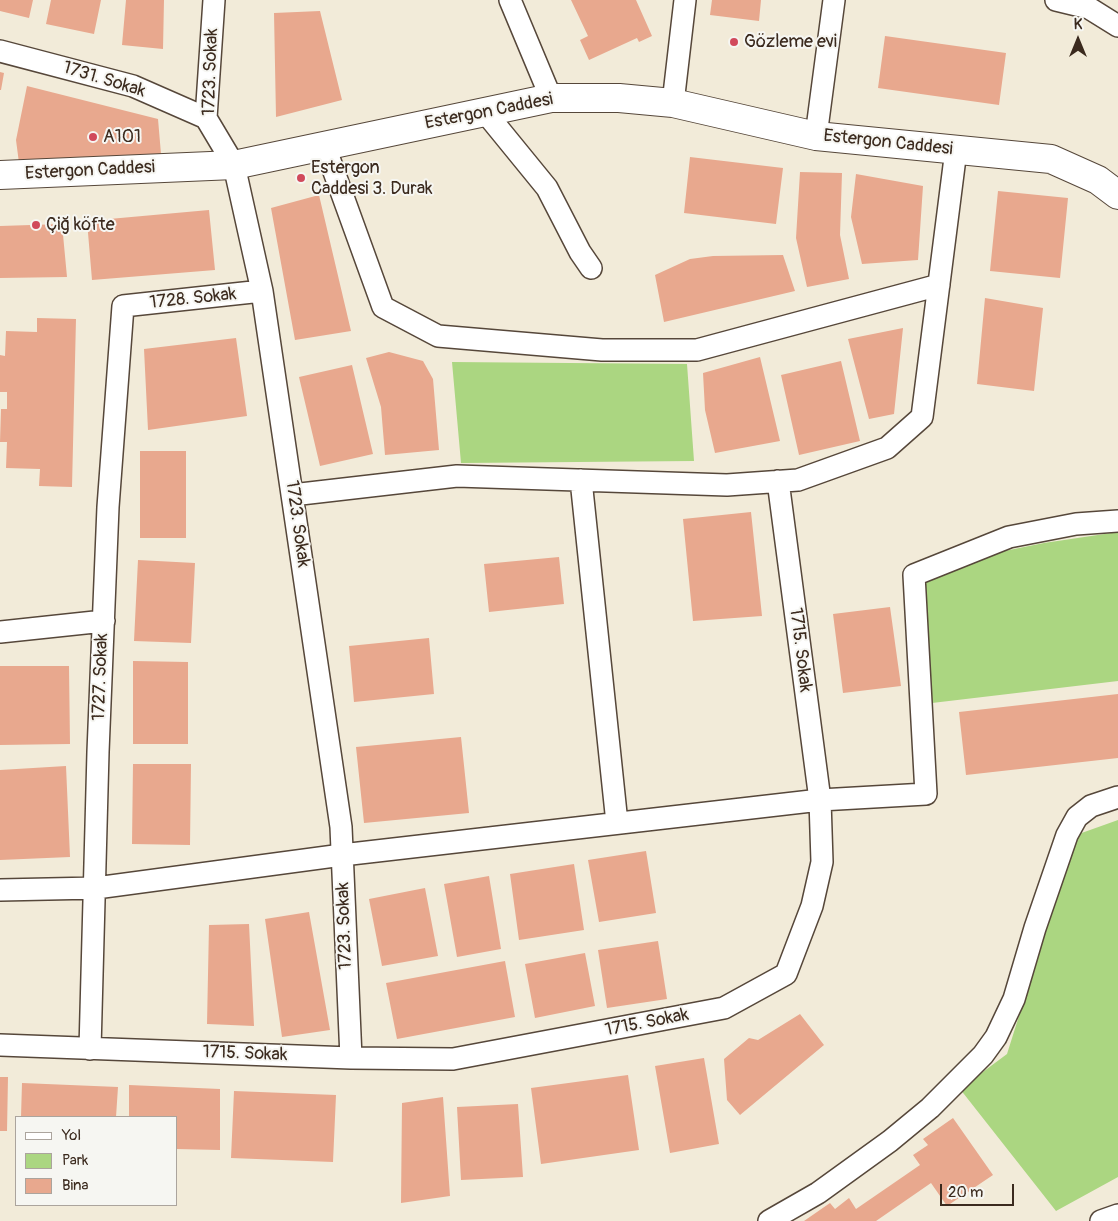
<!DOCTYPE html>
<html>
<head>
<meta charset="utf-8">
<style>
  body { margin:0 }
  #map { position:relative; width:1118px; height:1221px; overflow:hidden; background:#f2ebd9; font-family:Pangolin,sans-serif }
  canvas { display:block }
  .legend { position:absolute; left:15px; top:1116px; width:162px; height:90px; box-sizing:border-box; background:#f6f6f2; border:1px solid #aba49d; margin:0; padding:6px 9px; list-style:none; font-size:15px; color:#3b2a1e }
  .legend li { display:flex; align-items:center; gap:10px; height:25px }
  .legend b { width:25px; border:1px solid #aba49d }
  .north { position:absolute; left:1053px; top:15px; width:50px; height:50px; -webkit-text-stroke:4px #f6f6f2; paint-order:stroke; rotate:0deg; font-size:14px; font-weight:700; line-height:20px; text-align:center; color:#3b2a1e }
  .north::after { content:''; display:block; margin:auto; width:18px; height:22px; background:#3b2a1e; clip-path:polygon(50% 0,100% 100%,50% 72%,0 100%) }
  .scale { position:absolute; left:940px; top:1184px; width:74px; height:22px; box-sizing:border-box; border:2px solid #3b2a1e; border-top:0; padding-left:6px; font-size:15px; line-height:18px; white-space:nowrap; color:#3b2a1e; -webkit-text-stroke:4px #f6f6f2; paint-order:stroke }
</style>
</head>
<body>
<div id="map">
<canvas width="1118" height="1221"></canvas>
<ul class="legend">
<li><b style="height:6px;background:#fff"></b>Yol</li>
<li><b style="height:14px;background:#abd681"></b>Park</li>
<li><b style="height:14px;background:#e8a88e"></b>Bina</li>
</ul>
<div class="north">K</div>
<div class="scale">20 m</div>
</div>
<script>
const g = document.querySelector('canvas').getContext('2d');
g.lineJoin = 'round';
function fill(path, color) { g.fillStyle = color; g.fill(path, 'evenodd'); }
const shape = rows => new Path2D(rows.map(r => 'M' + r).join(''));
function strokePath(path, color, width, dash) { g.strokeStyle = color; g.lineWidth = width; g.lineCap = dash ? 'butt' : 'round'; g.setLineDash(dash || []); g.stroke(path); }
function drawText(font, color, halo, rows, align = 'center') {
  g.font = font + ' Pangolin,sans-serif'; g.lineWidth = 4; g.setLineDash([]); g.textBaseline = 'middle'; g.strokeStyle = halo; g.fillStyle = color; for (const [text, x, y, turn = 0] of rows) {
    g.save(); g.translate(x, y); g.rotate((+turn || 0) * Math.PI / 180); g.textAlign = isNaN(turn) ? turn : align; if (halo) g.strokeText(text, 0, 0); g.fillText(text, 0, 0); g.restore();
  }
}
const green = shape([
  [452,362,687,364,694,461,461,463],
  [1118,532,1118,681,932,703,917,580,955,561,1044,543],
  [1118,820,1118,1177,1056,1211,960,1089,1007,1054,1076,835]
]);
const building = shape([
  [0,0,33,0,29,18,0,11],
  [51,0,101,0,94,34,46,24],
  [126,0,164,0,163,49,122,45],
  [571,0,636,0,652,36,639,42,637,38,589,60,580,40,588,36],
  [712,0,761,0,759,21,710,15],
  [320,11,342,100,276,117,274,13],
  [885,36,1006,53,999,105,878,88],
  [0,72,4,73,1,90,0,90],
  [27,86,158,119,161,154,19,163,16,140],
  [690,157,783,168,776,224,684,213],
  [800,172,842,173,840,235,849,279,807,287,796,238],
  [856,174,923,186,918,260,862,264,851,217],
  [998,191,1068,198,1060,278,990,271],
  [319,195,351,331,295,340,271,208],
  [209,210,215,270,92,280,87,221],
  [62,224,67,277,0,278,0,226],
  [783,255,795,291,664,322,655,275,690,259,713,256],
  [985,298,1043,308,1034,391,977,384],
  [37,318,76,319,72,487,39,486,40,469,6,468,7,442,0,442,1,409,7,409,7,392,0,392,0,355,5,356,6,331,37,332],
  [903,328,894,414,869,419,848,339],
  [236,338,247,416,148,430,144,349],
  [389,352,423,361,433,379,439,450,385,455,381,407,366,358],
  [760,357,780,441,715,453,705,410,703,373],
  [841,361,860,441,799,455,781,375],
  [352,365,373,454,320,466,299,377],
  [140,451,186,451,186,538,140,538],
  [751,512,762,616,693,621,683,519],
  [559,557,564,604,489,612,484,564],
  [138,560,195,563,191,643,134,641],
  [890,607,901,686,843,693,833,614],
  [429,638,434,694,354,702,349,646],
  [133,661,188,662,188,744,133,744],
  [0,666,69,666,70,744,0,745],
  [1118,694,1118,758,966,775,959,712],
  [461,737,469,813,364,823,356,747],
  [133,764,191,764,190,845,132,844],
  [66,766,70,857,0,860,0,770],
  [646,851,656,913,599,922,588,860],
  [574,864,584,930,519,940,510,874],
  [489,876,501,949,457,957,444,884],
  [425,888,438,956,382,966,369,899],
  [309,912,330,1030,282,1037,265,919],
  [249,924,254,1026,207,1024,209,925],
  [658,941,667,999,607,1008,598,950],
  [585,953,595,1006,535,1018,525,964],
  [505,961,515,1017,397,1039,386,983],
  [800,1014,824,1045,740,1115,727,1100,724,1059,749,1038,758,1040],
  [704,1058,719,1144,670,1153,655,1066],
  [628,1075,639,1150,541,1164,531,1088],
  [0,1077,8,1077,7,1131,0,1131],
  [22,1083,118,1087,116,1117,21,1117],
  [129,1085,220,1089,220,1150,176,1149,176,1117,129,1117],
  [234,1091,336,1095,333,1162,231,1158],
  [443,1097,450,1196,401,1203,402,1103],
  [518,1104,523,1177,461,1180,457,1107],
  [953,1118,993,1175,947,1206,931,1183,876,1221,804,1221,830,1203,835,1209,849,1198,856,1209,920,1165,913,1155,928,1145,923,1139]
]);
const street = shape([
  [214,0,206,118,234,165,262,291,341,827,351,1058],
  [510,0,551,98],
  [1056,0,1089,8,1118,26],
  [0,51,133,86,206,118],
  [673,103,685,0],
  [485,112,547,188,580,252,591,268],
  [816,136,834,0],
  [325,147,383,307,438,336,602,350,697,350,939,285],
  [581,480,617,823],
  [292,495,457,476,727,485,798,480,887,448,922,417,956,150],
  [0,632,104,621],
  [0,890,96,888,342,855,820,800,926,794,914,575,1009,537,1076,524,1118,521],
  [0,1045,351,1058,453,1059,724,1008,786,974,812,906,822,862,820,800,778,481],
  [90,1049,98,752,108,507,123,306,262,291],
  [769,1221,818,1193,890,1141,930,1108,983,1055,996,1037,1014,999,1035,928,1067,835,1077,817,1091,806,1118,797],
  [1101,1221,1118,1215]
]);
const secondary = shape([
  [0,175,234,165,551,98,619,98,673,103,816,136,1051,159,1098,180,1118,195]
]);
const markers = [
  [734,42,5,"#d1495b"],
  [93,137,5,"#d1495b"],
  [301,178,5,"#d1495b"],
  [36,225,5,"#d1495b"]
];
const poiNames = [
  ["Gözleme evi",744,42],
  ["A101",103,137],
  ["Estergon",311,168],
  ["Caddesi 3. Durak",311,189],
  ["Çiğ köfte",46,225]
];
const streetNames = [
  ["1723. Sokak",211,72,-88],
  ["1731. Sokak",104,80,17],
  ["Estergon Caddesi",489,112,-11],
  ["Estergon Caddesi",888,143,6],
  ["Estergon Caddesi",90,171,-3],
  ["1728. Sokak",193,299,-6],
  ["1723. Sokak",297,524,82],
  ["1715. Sokak",800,650,83],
  ["1727. Sokak",101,677,-88],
  ["1723. Sokak",345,926,-92],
  ["1715. Sokak",647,1023,-11],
  ["1715. Sokak",245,1054,2]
];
fill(green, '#abd681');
fill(building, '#e8a88e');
strokePath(street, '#56473a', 24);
strokePath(secondary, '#56473a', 30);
strokePath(street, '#fff', 21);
strokePath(secondary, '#fff', 28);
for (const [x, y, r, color] of markers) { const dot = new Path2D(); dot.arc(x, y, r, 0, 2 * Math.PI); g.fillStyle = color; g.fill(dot); strokePath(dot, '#f6f6f2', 2); }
drawText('18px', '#3b2a1e', '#f6f6f2', poiNames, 'left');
drawText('18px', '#3b2a1e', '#f6f6f2', streetNames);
</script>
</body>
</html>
